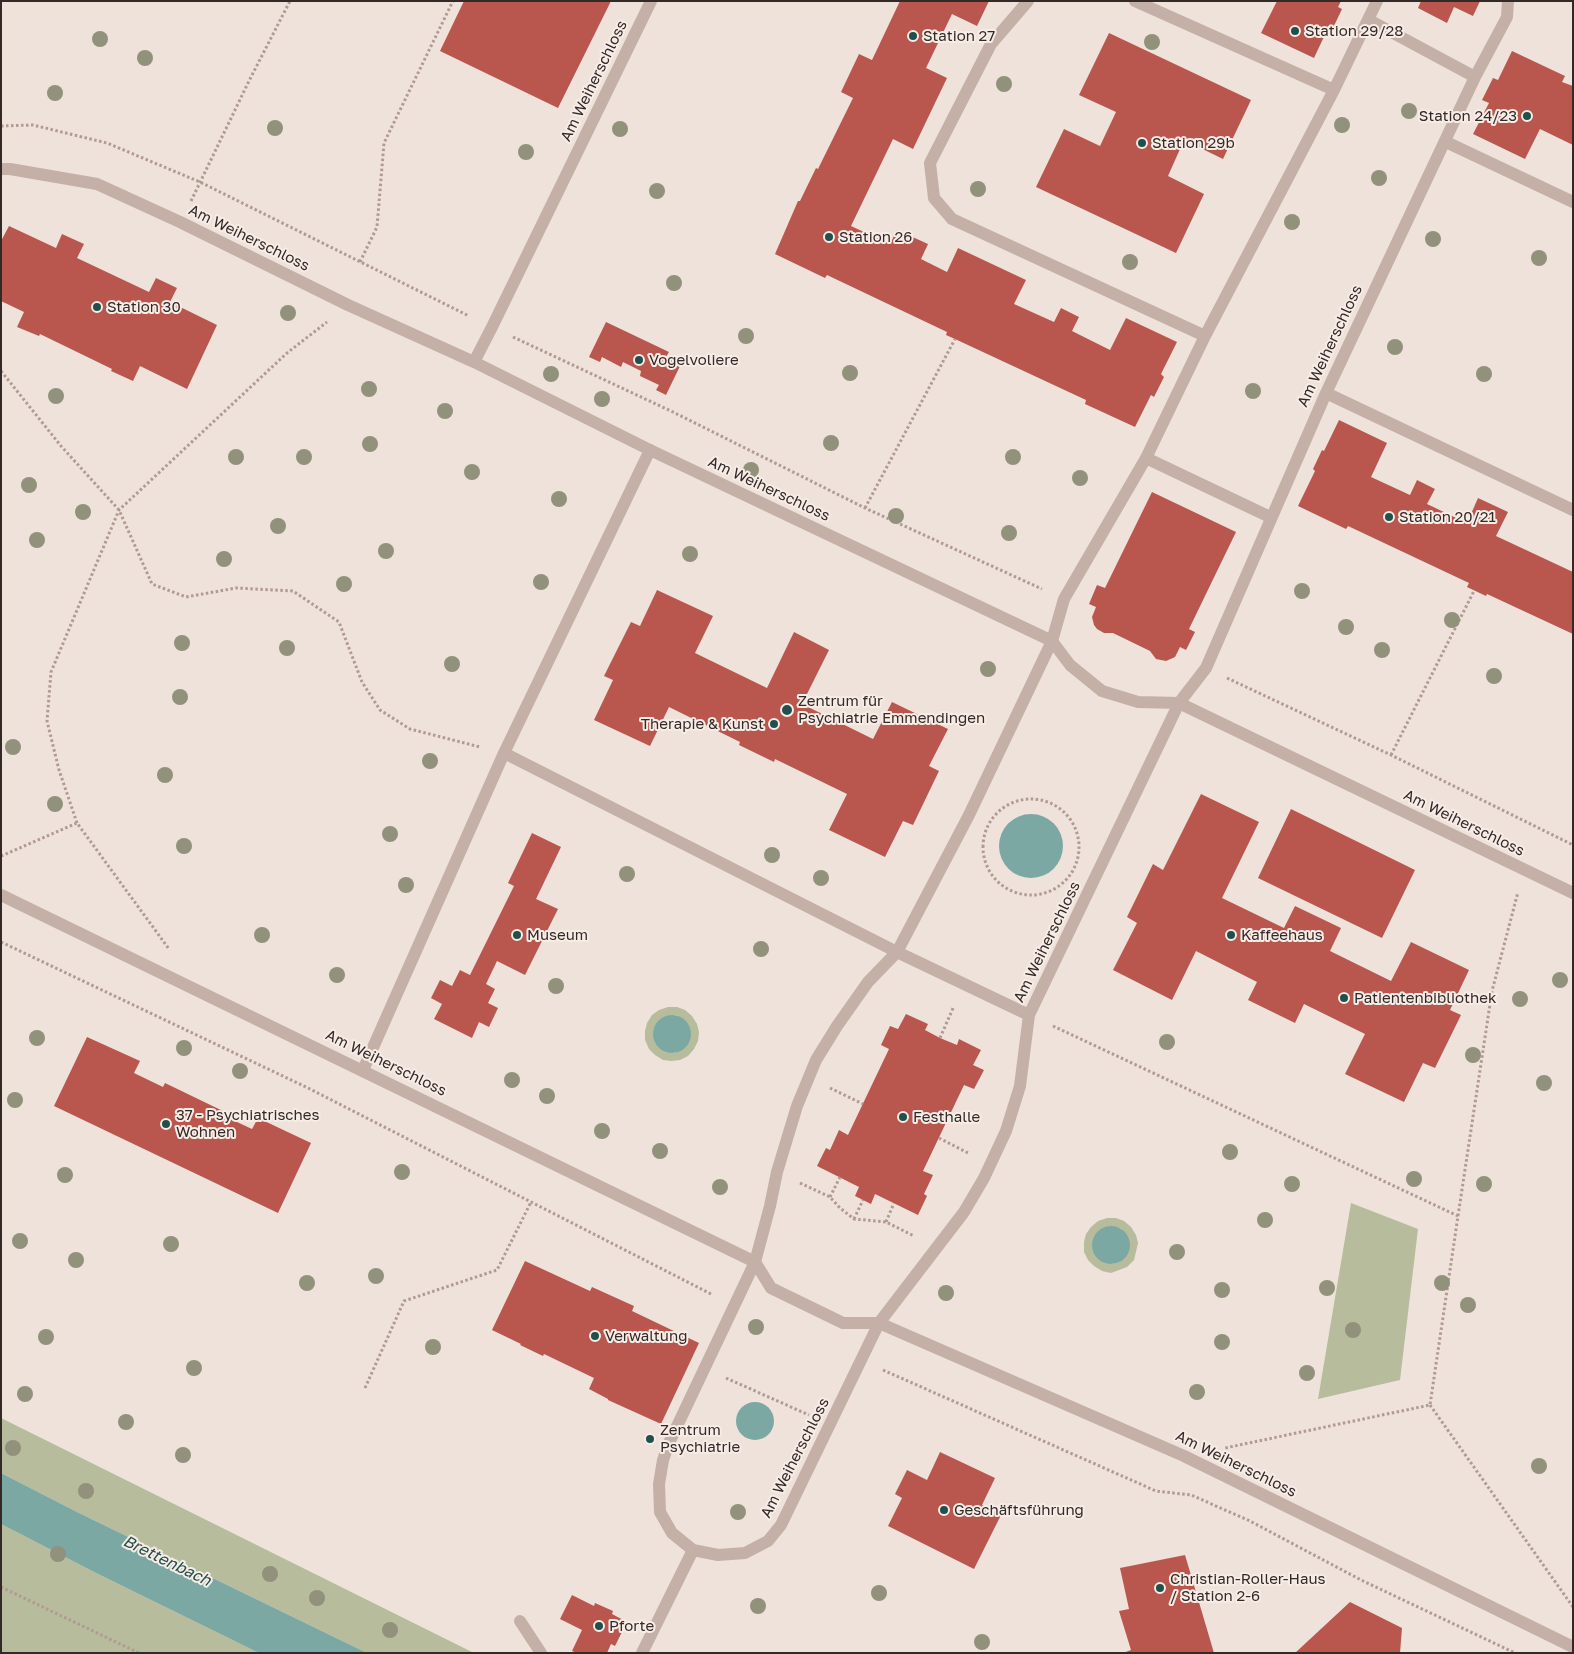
<!DOCTYPE html>
<html>
<head>
<meta charset="utf-8">
<style>
  body { margin:0 }
  #map { position:relative; width:1574px; height:1654px; overflow:hidden; background:#eee2da; font-family:"Golos Text",sans-serif }
  canvas { display:block }
  .frame { position:absolute; inset:0; border:2px solid #332927; pointer-events:none }
</style>
</head>
<body>
<div id="map">
<canvas width="1574" height="1654"></canvas>
<div class="frame"></div>
</div>
<script>
const g = document.querySelector('canvas').getContext('2d');
g.lineJoin = 'round';
function fill(path, color) { g.fillStyle = color; g.fill(path, 'evenodd'); }
const shape = rows => new Path2D(rows.map(r => 'M' + r).join(''));
function strokePath(path, color, width, dash) { g.strokeStyle = color; g.lineWidth = width; g.lineCap = dash ? 'butt' : 'round'; g.setLineDash(dash || []); g.stroke(path); }
function drawText(font, color, halo, rows, align = 'center') {
  g.font = font + ' "Golos Text",sans-serif'; g.lineWidth = 4; g.setLineDash([]); g.textBaseline = 'middle'; g.strokeStyle = halo; g.fillStyle = color; for (const [text, x, y, turn = 0] of rows) {
    g.save(); g.translate(x, y); g.rotate((+turn || 0) * Math.PI / 180); g.textAlign = isNaN(turn) ? turn : align; if (halo) g.strokeText(text, 0, 0); g.fillText(text, 0, 0); g.restore();
  }
}
const green = shape([
  [668,1007,677,1007,685,1010,692,1016,697,1024,699,1032,698,1041,694,1049,688,1056,680,1060,671,1061,663,1060,655,1055,649,1049,645,1040,645,1031,647,1023,652,1015,659,1010],
  [671,1015,677,1015,685,1047,674,1053,663,1050,655,1042,665,1017],
  [1351,1203,1418,1229,1400,1380,1318,1399],
  [1107,1218,1116,1218,1124,1221,1131,1227,1136,1235,1138,1243,1134,1260,1127,1267,1111,1273,1102,1271,1094,1266,1088,1260,1084,1252,1084,1242,1086,1234,1091,1227,1098,1221],
  [1110,1226,1122,1229,1119,1262,1113,1264,1102,1261,1104,1228],
  [1,1418,474,1653,367,1653,77,1512,1,1473],
  [1,1524,94,1572,259,1653,1,1653]
]);
const water = shape([
  '999 846a32 32 0 1 1 64 0a32 32 0 1 1-64 0Z',
  '653 1034a19 19 0 1 1 38 0a19 19 0 1 1-38 0Z',
  '1092 1245a19 19 0 1 1 38 0a19 19 0 1 1-38 0Z',
  '736 1421a19 19 0 1 1 38 0a19 19 0 1 1-38 0Z',
  [1,1473,77,1512,367,1653,259,1653,94,1572,1,1524]
]);
const building = shape([
  [464,1,611,1,558,108,440,51],
  [900,1,989,1,977,26,952,14,926,68,947,78,913,149,893,139,851,226,890,244,897,230,928,244,921,259,947,272,958,248,1026,280,1014,304,1054,322,1061,308,1079,317,1072,331,1110,350,1126,318,1177,342,1161,374,1164,377,1154,397,1151,395,1135,427,1085,404,1086,400,955,339,946,335,947,332,827,275,825,278,775,254,798,201,800,201,816,168,818,169,853,98,841,92,859,54,872,60],
  [1277,1,1341,1,1338,7,1342,9,1333,28,1329,26,1314,58,1261,33],
  [1421,1,1480,1,1473,16,1454,7,1447,23,1418,8],
  [1109,33,1251,100,1223,159,1184,140,1168,176,1204,194,1176,253,1036,187,1064,129,1100,146,1116,112,1079,95],
  [1512,51,1565,76,1562,82,1573,86,1573,145,1540,129,1525,159,1473,134,1489,103,1482,100,1493,78,1498,80],
  [9,226,56,248,62,234,84,244,77,258,149,292,156,278,177,288,170,302,217,325,187,389,140,366,133,381,111,371,112,369,40,334,39,336,17,327,24,312,1,301,1,241],
  [606,322,669,352,666,357,681,364,666,395,656,390,659,385,640,376,641,371,623,362,621,367,602,357,600,362,589,357],
  [1339,420,1387,443,1371,477,1410,495,1417,480,1435,489,1427,504,1467,523,1478,498,1508,512,1496,536,1573,572,1573,634,1487,594,1486,596,1467,587,1469,583,1348,526,1346,529,1298,506,1315,471,1313,469,1322,450,1324,451],
  [1152,492,1236,532,1189,629,1195,632,1186,650,1180,647,1175,657,1166,661,1156,659,1150,651,1113,633,1104,633,1097,629,1094,625,1092,617,1096,607,1089,604,1097,585,1105,588],
  [657,590,713,616,695,653,767,688,794,632,829,650,802,704,873,739,892,702,948,729,929,766,939,771,913,825,903,821,885,857,829,830,847,794,775,759,774,762,739,745,740,742,669,707,650,746,594,720,613,680,604,676,631,622,640,626],
  [1201,794,1259,822,1222,898,1284,928,1295,906,1341,928,1330,951,1391,981,1411,942,1469,970,1450,1010,1461,1015,1435,1068,1423,1063,1404,1102,1345,1074,1365,1034,1304,1004,1295,1023,1248,1000,1257,982,1196,951,1172,1000,1113,970,1137,923,1127,917,1153,864,1163,870],
  [1291,809,1415,870,1382,938,1258,878],
  [532,833,561,847,536,899,558,909,525,975,497,961,486,984,495,989,488,1003,498,1008,489,1027,479,1022,472,1038,434,1019,442,1004,431,998,440,980,452,986,460,970,470,975,514,886,508,883],
  [906,1014,928,1024,925,1030,940,1038,957,1045,959,1039,981,1050,973,1065,984,1070,974,1089,964,1085,923,1171,933,1175,924,1194,927,1196,918,1215,875,1194,871,1204,855,1196,859,1187,817,1166,826,1148,830,1150,839,1130,848,1135,889,1049,881,1045,890,1026,898,1029],
  [87,1037,140,1061,134,1073,163,1087,165,1083,225,1112,224,1116,252,1129,258,1118,311,1143,278,1213,54,1106],
  [525,1261,590,1291,592,1287,634,1306,632,1311,699,1343,661,1424,608,1400,608,1399,589,1389,594,1378,544,1354,543,1356,520,1345,521,1344,492,1330],
  [940,1452,995,1478,982,1505,1001,1515,974,1569,888,1526,902,1498,895,1494,907,1470,927,1480],
  [1185,1555,1214,1653,1123,1653,1131,1650,1119,1611,1129,1609,1120,1568],
  [572,1595,594,1606,595,1603,613,1611,612,1614,627,1622,615,1646,611,1644,607,1653,577,1653,572,1651,582,1630,560,1619],
  [1350,1602,1402,1628,1400,1653,1295,1653]
]);
const path = shape([
  [1,126,33,125,107,143,200,182,469,316],
  [191,201,250,79,290,1],
  [360,262,377,227,384,143,453,1],
  [513,337,673,412,865,508,1042,589],
  [1,371,61,446,119,510,152,584,186,597,236,588,293,591,339,622,362,682,380,710,410,729,480,747],
  [865,508,955,339],
  [1227,678,1391,755,1573,845],
  [1391,755,1474,591],
  '983 847a48 48 0 1 1 96 0a48 48 0 1 1-96 0Z',
  [77,823,59,770,47,721,51,672,119,510,287,353,327,322],
  [1,856,77,823,169,949],
  [1,942,308,1088,713,1295],
  [1053,1026,1458,1216,1430,1405,1225,1448],
  [940,1038,954,1006],
  [830,1088,863,1104],
  [939,1138,970,1154],
  [800,1183,830,1197,840,1208,854,1219,886,1222,914,1236],
  [830,1197,840,1177],
  [1458,1216,1492,991,1518,892],
  [854,1219,863,1200],
  [886,1222,894,1203],
  [883,1370,1156,1491,1191,1495,1248,1520,1361,1580,1515,1653],
  [726,1378,809,1415],
  [365,1388,404,1301,497,1270,531,1202],
  [1430,1405,1573,1607],
  [1,1587,139,1653]
]);
const service = shape([
  [1028,1,991,44,930,163,934,198,952,219,1205,336],
  [1135,1,1334,90],
  [1369,20,1475,77],
  [1446,142,1573,202],
  [1326,393,1573,510],
  [1146,458,1270,517],
  [504,753,897,952,1029,1015],
  [363,1070,504,753,650,450],
  [755,1262,770,1206,777,1172,797,1106,816,1060,837,1026,868,982,897,952,969,815,1052,641,1064,599,1146,458,1205,336,1334,90,1377,1],
  [879,1323,964,1212,984,1178,1006,1131,1020,1086,1029,1015,1179,703,1206,668,1326,393,1475,77,1507,17,1508,1],
  [520,1621,541,1653]
]);
const minor = shape([
  [1,169,10,169,97,184,180,222,348,305,474,362,650,450,1052,641,1070,665,1102,691,1138,702,1179,703,1573,893],
  [474,362,492,327,651,1],
  [1,895,755,1262,771,1288,843,1323,879,1323,1184,1456,1573,1647],
  [755,1262,669,1443,663,1460,659,1484,660,1512,672,1533,693,1550,718,1555,745,1553,768,1541,781,1525,879,1323],
  [642,1653,693,1550]
]);
const trees = [
  [100,39],
  [1152,42],
  [145,58],
  [1004,84],
  [55,93],
  [1409,111],
  [1342,125],
  [275,128],
  [620,129],
  [526,152],
  [1379,178],
  [978,189],
  [657,191],
  [1292,222],
  [1433,239],
  [1539,258],
  [1130,262],
  [674,283],
  [288,313],
  [746,336],
  [1395,347],
  [850,373],
  [551,374],
  [1484,374],
  [369,389],
  [1253,391],
  [56,396],
  [602,399],
  [445,411],
  [831,443],
  [370,444],
  [236,457],
  [304,457],
  [1013,457],
  [751,470],
  [472,472],
  [1080,478],
  [29,485],
  [559,499],
  [83,512],
  [896,516],
  [278,526],
  [1009,533],
  [37,540],
  [386,551],
  [690,554],
  [224,559],
  [541,582],
  [344,584],
  [1302,591],
  [1452,620],
  [1346,627],
  [182,643],
  [287,648],
  [1382,650],
  [452,664],
  [988,669],
  [1494,676],
  [180,697],
  [13,747],
  [430,761],
  [165,775],
  [55,804],
  [390,834],
  [184,846],
  [772,855],
  [627,874],
  [821,878],
  [406,885],
  [262,935],
  [761,949],
  [337,975],
  [1560,980],
  [556,986],
  [1520,999],
  [37,1038],
  [1167,1042],
  [184,1048],
  [1473,1055],
  [240,1071],
  [512,1080],
  [1544,1083],
  [547,1096],
  [15,1100],
  [602,1131],
  [660,1151],
  [1230,1152],
  [402,1172],
  [65,1175],
  [1414,1179],
  [1292,1184],
  [1484,1184],
  [720,1187],
  [1265,1220],
  [20,1241],
  [171,1244],
  [1177,1252],
  [76,1260],
  [376,1276],
  [307,1283],
  [1442,1283],
  [1327,1288],
  [1222,1290],
  [946,1293],
  [1468,1305],
  [756,1327],
  [1353,1330],
  [46,1337],
  [1222,1342],
  [433,1347],
  [194,1368],
  [1307,1373],
  [1197,1392],
  [25,1394],
  [126,1422],
  [13,1448],
  [183,1455],
  [1539,1466],
  [86,1491],
  [738,1512],
  [58,1554],
  [270,1574],
  [879,1593],
  [317,1598],
  [758,1606],
  [390,1630],
  [982,1642]
];
const markers = [
  [1295,31,5,"#214f4b"],
  [913,36,5,"#214f4b"],
  [1527,116,5,"#214f4b"],
  [1142,143,5,"#214f4b"],
  [829,237,5,"#214f4b"],
  [97,307,5,"#214f4b"],
  [639,360,5,"#214f4b"],
  [1389,517,5,"#214f4b"],
  [787,710,6,"#214f4b"],
  [774,724,5,"#214f4b"],
  [517,935,5,"#214f4b"],
  [1231,935,5,"#214f4b"],
  [1344,998,5,"#214f4b"],
  [903,1117,5,"#214f4b"],
  [166,1124,5,"#214f4b"],
  [595,1336,5,"#214f4b"],
  [650,1439,5,"#214f4b"],
  [944,1510,5,"#214f4b"],
  [1160,1588,5,"#214f4b"],
  [599,1626,5,"#214f4b"]
];
const poiNames = [
  ["Station 29/28",1305,31],
  ["Station 27",923,36],
  ["Station 24/23",1517,116,"right"],
  ["Station 29b",1152,143],
  ["Station 26",839,237],
  ["Station 30",107,307],
  ["Vogelvoliere",649,360],
  ["Station 20/21",1399,517],
  ["Zentrum für",798,701],
  ["Psychiatrie Emmendingen",798,718],
  ["Therapie & Kunst",764,724,"right"],
  ["Museum",527,935],
  ["Kaffeehaus",1241,935],
  ["Patientenbibliothek",1354,998],
  ["37 - Psychiatrisches",176,1115],
  ["Wohnen",176,1132],
  ["Festhalle",913,1117],
  ["Verwaltung",605,1336],
  ["Zentrum",660,1430],
  ["Psychiatrie",660,1447],
  ["Geschäftsführung",954,1510],
  ["Christian-Roller-Haus",1170,1579],
  ["/ Station 2-6",1170,1596],
  ["Pforte",609,1626]
];
const streetNames = [
  ["Am Weiherschloss",594,81,-64],
  ["Am Weiherschloss",249,238,26],
  ["Am Weiherschloss",1330,346,-65],
  ["Am Weiherschloss",769,489,25],
  ["Am Weiherschloss",1464,823,26],
  ["Am Weiherschloss",1047,942,-64],
  ["Am Weiherschloss",386,1063,26],
  ["Am Weiherschloss",795,1458,-63],
  ["Am Weiherschloss",1236,1464,26]
];
const waterNames = [
  ["Brettenbach",167,1561,26]
];
fill(green, '#b6bc9c');
fill(water, '#7ca8a3');
fill(building, '#b9574e');
strokePath(path, '#b19a92', 3, [2.5, 2.5]);
strokePath(service, '#c5b0a8', 12);
strokePath(minor, '#c5b0a8', 12);
g.fillStyle = '#92917b';
for (const [x, y] of trees) { g.beginPath(); g.arc(x, y, 8, 0, 2 * Math.PI); g.fill(); }
for (const [x, y, r, color] of markers) { const dot = new Path2D(); dot.arc(x, y, r, 0, 2 * Math.PI); g.fillStyle = color; g.fill(dot); strokePath(dot, '#f7ece6', 2); }
drawText('15px', '#332927', '#f7ece6', poiNames, 'left');
drawText('15px', '#332927', '#f7ece6', streetNames);
drawText('italic 16px', '#214f4b', '#f7ece6', waterNames);
</script>
</body>
</html>
